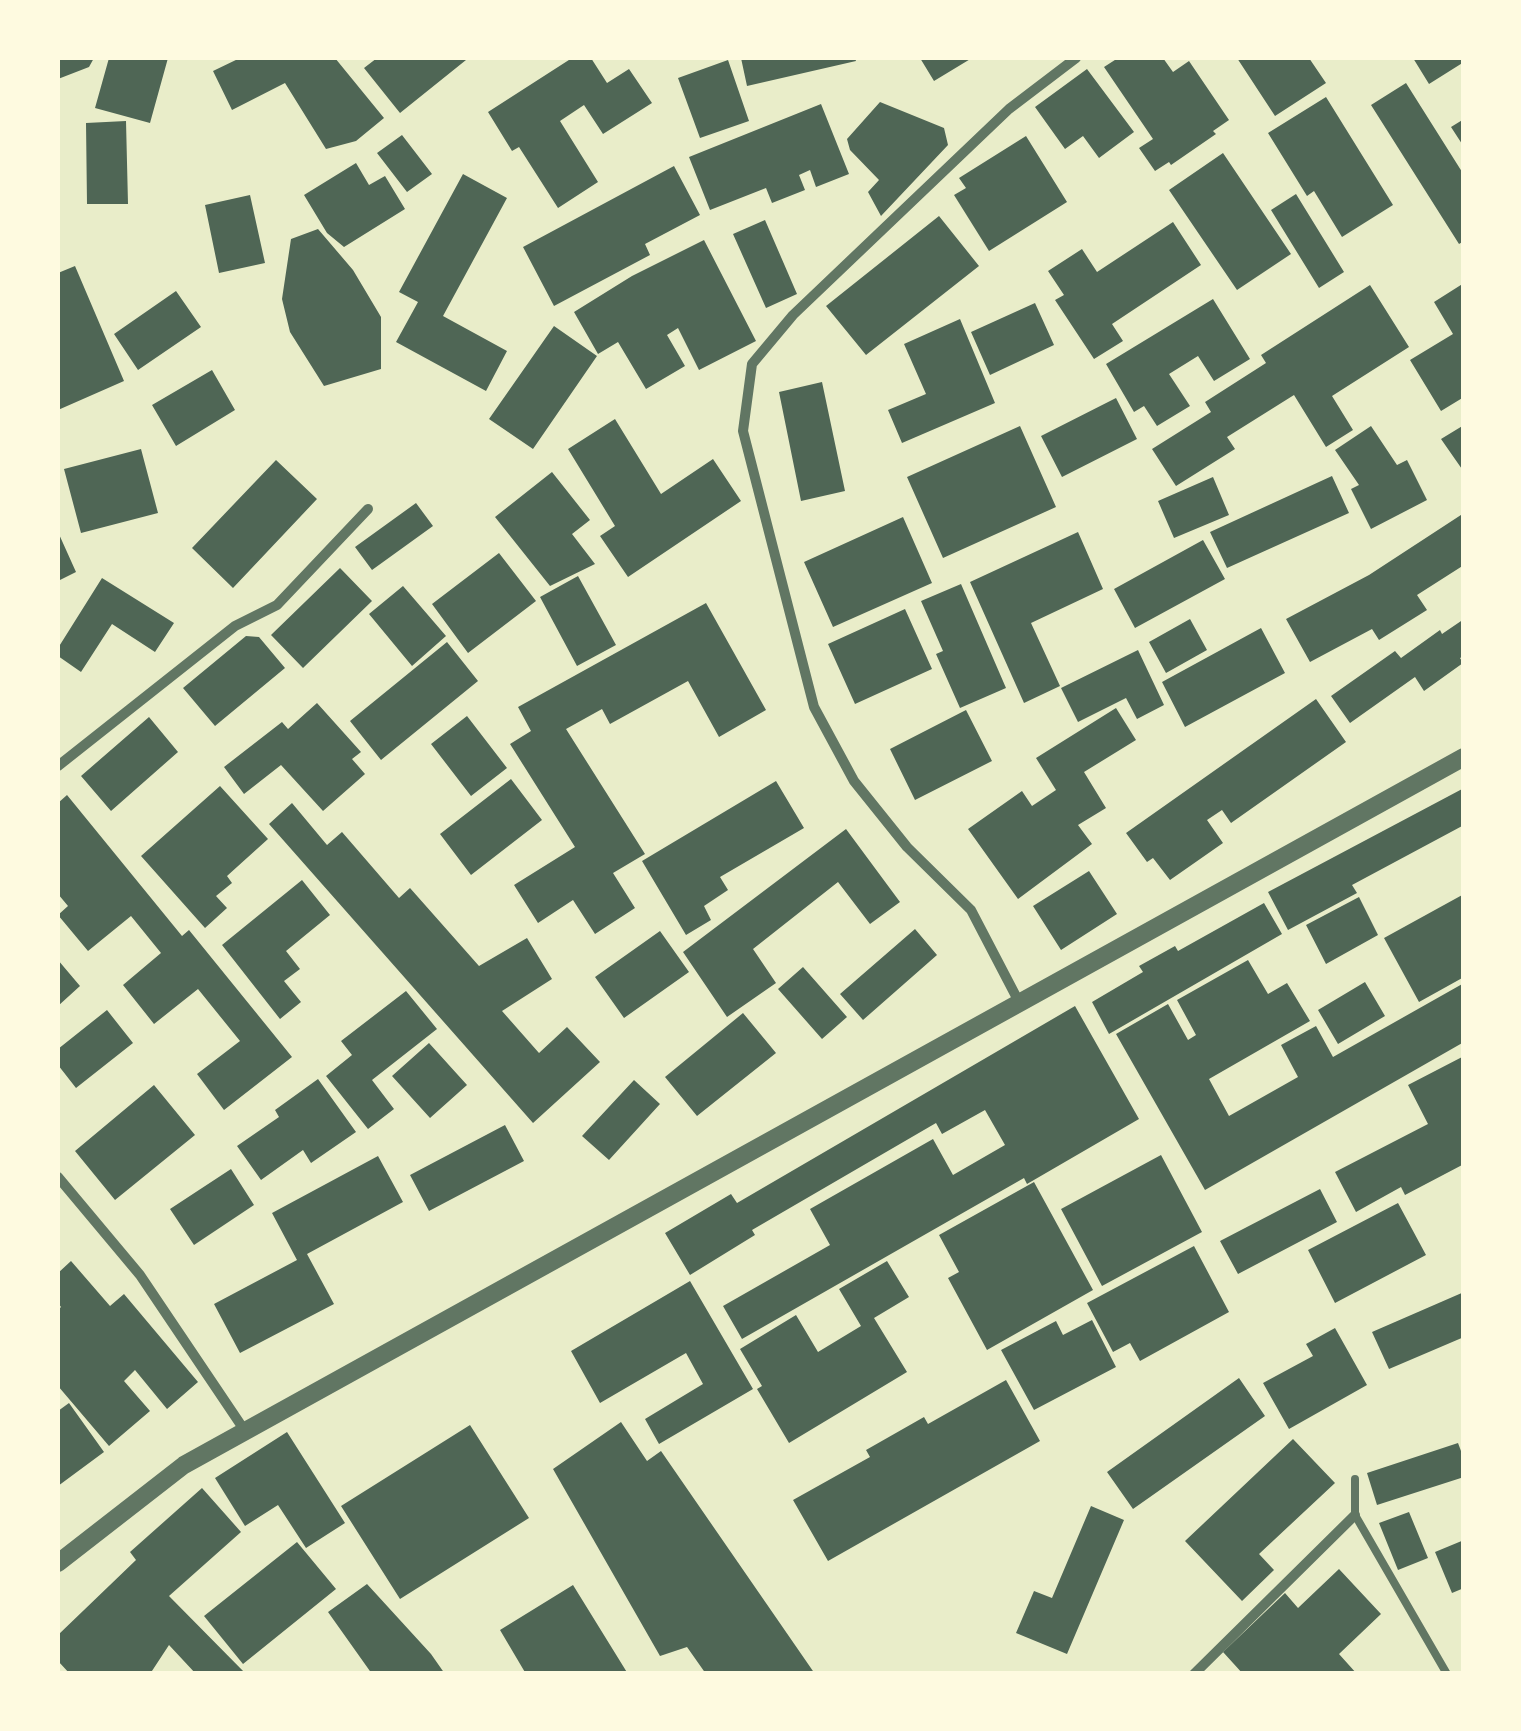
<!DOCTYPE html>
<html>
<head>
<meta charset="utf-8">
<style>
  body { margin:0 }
  #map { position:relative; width:1521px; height:1731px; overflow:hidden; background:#e9edc9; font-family:"IBM Plex Sans",sans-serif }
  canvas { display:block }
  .frame { position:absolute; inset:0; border:60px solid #fefae0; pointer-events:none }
</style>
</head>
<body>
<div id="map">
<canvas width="1521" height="1731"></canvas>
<div class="frame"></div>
</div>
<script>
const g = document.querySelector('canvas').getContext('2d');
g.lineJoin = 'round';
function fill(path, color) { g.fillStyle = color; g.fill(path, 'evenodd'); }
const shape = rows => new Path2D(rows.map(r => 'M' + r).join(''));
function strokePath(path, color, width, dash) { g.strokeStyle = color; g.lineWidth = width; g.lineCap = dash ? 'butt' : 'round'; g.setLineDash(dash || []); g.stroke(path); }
const building = shape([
  [58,58,94,58,89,67,58,79],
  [109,58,168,58,150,123,95,108],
  [240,58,335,58,384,118,356,141,326,149,285,83,232,110,213,71],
  [377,58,464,58,466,60,400,113,364,68],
  [572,58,591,58,607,83,629,69,652,103,603,134,584,105,560,121,598,182,558,208,519,147,512,151,488,112],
  [741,58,855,58,856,61,747,86],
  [920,58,972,58,934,81],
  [1118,58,1163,58,1173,72,1189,61,1229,120,1213,131,1216,134,1171,165,1169,162,1155,171,1139,148,1153,139,1104,67],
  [1237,58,1309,58,1326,83,1275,116],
  [1413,58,1464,58,1464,62,1429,84],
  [728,60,749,121,700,138,678,78],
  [1087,69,1134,132,1099,158,1083,136,1065,149,1035,107],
  [1406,83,1464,175,1464,241,1459,244,1371,105],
  [1326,97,1393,205,1342,237,1314,191,1307,196,1268,133],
  [880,102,944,128,948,145,881,216,868,192,879,180,850,150,847,139],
  [821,104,849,174,816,187,810,170,799,175,805,190,772,203,766,188,710,210,689,157],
  [1464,119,1464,147,1451,127],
  [126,121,128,204,87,204,86,123],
  [402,135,432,174,407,192,377,153],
  [1026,136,1067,202,989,251,954,195,966,188,959,178],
  [1223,153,1291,254,1237,290,1169,190],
  [356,163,369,185,385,176,405,209,344,247,327,233,304,195],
  [674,166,700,215,645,244,650,255,554,306,523,247],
  [463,174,507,198,443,316,507,351,486,391,396,342,418,302,399,292],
  [1296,194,1344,272,1319,288,1271,210],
  [250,195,265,263,219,273,205,205],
  [939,216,979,266,866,355,826,306],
  [765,220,797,294,766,308,733,234],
  [1173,222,1201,265,1112,324,1123,341,1094,359,1055,300,1064,295,1048,271,1082,249,1097,272],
  [318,229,353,270,381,317,381,369,324,386,290,332,282,299,291,239],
  [704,240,756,341,699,370,678,328,667,335,685,366,646,389,618,342,598,354,574,312,632,276],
  [75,266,124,381,58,410,58,273],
  [1464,283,1464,397,1441,411,1410,360,1453,334,1434,302],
  [1370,285,1409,347,1332,396,1353,430,1326,447,1294,395,1227,437,1235,449,1176,486,1152,449,1211,412,1205,402,1266,363,1261,355],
  [176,291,201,327,138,370,114,334],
  [1213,299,1250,359,1214,381,1198,356,1169,374,1190,406,1157,426,1144,406,1134,412,1106,364],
  [1035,303,1054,345,990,375,971,332],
  [960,319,995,403,902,443,888,410,926,394,904,344],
  [554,326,597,356,533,449,489,419],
  [212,370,235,410,176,446,152,405],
  [822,382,845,491,801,501,779,392],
  [1116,398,1137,439,1062,477,1041,436],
  [615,419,661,494,713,459,741,501,628,577,600,536,615,526,568,449],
  [1464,425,1464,472,1441,439],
  [1020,426,1056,507,943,558,907,477],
  [1371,426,1397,465,1407,460,1427,500,1371,529,1351,489,1359,485,1335,450],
  [141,449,158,513,81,533,64,469],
  [276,460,317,499,233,588,192,548],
  [552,472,590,520,572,534,595,564,550,586,495,517],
  [1332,476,1349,513,1227,568,1210,532],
  [1213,477,1229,515,1174,538,1158,501],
  [416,503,433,526,372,570,355,547],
  [1464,513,1464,565,1417,595,1427,610,1379,640,1372,629,1310,662,1286,619,1369,575],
  [903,517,932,583,833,627,804,562],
  [58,532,76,572,58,581],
  [1078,532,1103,589,1031,623,1060,686,1024,703,970,582],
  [1203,540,1225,579,1135,628,1114,589],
  [499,553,536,601,468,653,432,604],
  [340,568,372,601,303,668,271,635],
  [578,576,616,645,577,666,540,597],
  [102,578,174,623,155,652,112,624,81,672,58,656,58,648],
  [961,584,1006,688,960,708,936,654,943,651,921,601],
  [403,586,446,636,412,666,369,614],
  [706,603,766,710,719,737,688,681,610,724,602,709,566,729,645,854,613,873,635,908,595,934,573,900,538,923,514,885,575,847,510,744,531,731,518,707],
  [905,609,932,669,855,704,828,644],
  [1190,619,1207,650,1166,673,1149,642],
  [1464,619,1464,656,1460,658,1463,663,1424,691,1415,677,1350,723,1331,696,1395,651,1401,658,1440,630,1442,634],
  [1261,628,1285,673,1185,727,1162,682],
  [246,636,259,637,285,668,215,726,183,688],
  [447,642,478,681,381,760,350,721],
  [1138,650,1164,705,1137,719,1126,698,1078,722,1061,688],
  [1316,699,1346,742,1231,823,1222,810,1207,820,1223,843,1170,880,1153,858,1147,862,1126,833],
  [317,703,361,752,352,759,365,774,323,811,281,765,244,794,224,767,282,722,288,729],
  [1116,708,1136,740,1084,772,1106,808,1078,825,1092,844,1018,899,968,829,1022,791,1032,806,1056,790,1036,758],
  [966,710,992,761,915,800,890,749],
  [467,716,507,768,471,796,431,744],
  [149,717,178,752,111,811,81,776],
  [511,779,542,820,471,875,440,834],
  [776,781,804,828,720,877,728,890,704,906,711,920,686,935,642,861],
  [220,786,268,839,227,876,232,883,216,896,227,908,205,928,141,856],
  [1464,788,1464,825,1352,885,1357,893,1288,930,1268,892],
  [67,795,182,936,189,930,292,1057,224,1110,197,1074,240,1041,198,989,154,1024,123,985,161,953,131,916,88,951,58,915,68,906,58,894,58,803],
  [292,803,327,845,342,832,399,898,410,888,479,966,527,938,552,979,502,1011,539,1053,567,1027,600,1062,533,1123,269,824],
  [846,829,900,902,870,924,838,882,753,949,776,983,727,1017,683,952],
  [1089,871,1117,914,1061,950,1033,906],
  [302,880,330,915,286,951,300,969,284,981,301,1002,280,1019,222,945],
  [1464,894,1464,977,1419,1002,1384,938],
  [1359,897,1378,935,1326,964,1306,925],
  [1264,903,1282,934,1109,1034,1092,1002,1143,972,1139,966,1175,946,1178,951],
  [915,929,937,955,863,1020,840,994],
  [660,931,689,972,624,1018,595,977],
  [58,960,80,986,58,1006],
  [1248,960,1268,994,1287,983,1310,1021,1209,1079,1229,1116,1298,1077,1281,1045,1316,1026,1333,1057,1464,983,1464,1042,1205,1190,1116,1034,1168,1004,1188,1040,1196,1035,1177,1000],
  [803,967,847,1017,822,1039,778,989],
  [1365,982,1385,1016,1338,1044,1318,1010],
  [406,991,437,1029,372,1080,394,1109,368,1129,326,1076,352,1055,341,1041],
  [1075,1006,1139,1119,1027,1184,1024,1178,742,1339,723,1306,830,1245,810,1209,933,1139,953,1175,1005,1145,985,1110,942,1134,936,1123,752,1230,755,1235,690,1275,665,1233,731,1194,737,1203],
  [107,1010,133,1043,76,1088,58,1065,58,1049],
  [743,1013,776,1053,697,1116,665,1077],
  [429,1043,467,1085,430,1118,392,1076],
  [1464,1056,1464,1164,1405,1195,1401,1187,1356,1212,1335,1172,1428,1124,1408,1085],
  [318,1079,356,1132,311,1163,303,1150,261,1180,237,1146,279,1117,275,1110],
  [634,1080,660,1104,609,1160,582,1136],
  [154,1085,195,1135,115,1200,75,1151],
  [505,1125,524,1161,429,1211,410,1175],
  [1161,1155,1202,1232,1102,1286,1061,1209],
  [378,1156,403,1202,307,1254,334,1304,240,1353,214,1304,297,1260,272,1213],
  [231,1169,254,1205,194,1245,170,1209],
  [1034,1182,1093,1290,987,1350,948,1278,959,1272,939,1235],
  [1320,1189,1337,1222,1238,1274,1220,1241],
  [1398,1203,1426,1255,1335,1303,1308,1250],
  [1194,1246,1229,1312,1140,1361,1130,1343,1113,1352,1087,1303],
  [71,1261,110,1306,124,1294,198,1382,167,1409,135,1370,124,1381,150,1411,109,1446,58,1386,58,1310,61,1307,58,1303,58,1273],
  [887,1261,909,1297,874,1318,907,1372,789,1443,757,1389,762,1386,740,1349,796,1315,818,1352,861,1326,839,1289],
  [690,1281,753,1389,659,1444,645,1419,703,1384,686,1353,600,1403,571,1351],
  [1464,1292,1464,1337,1389,1369,1372,1332],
  [1092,1320,1116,1367,1034,1410,1001,1350,1056,1321,1063,1335],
  [1335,1328,1367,1385,1289,1429,1263,1383,1313,1356,1306,1344],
  [1239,1378,1265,1416,1133,1509,1107,1472],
  [1006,1380,1040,1441,828,1561,793,1500,870,1457,866,1450,924,1417,928,1424],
  [69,1403,104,1452,58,1486,58,1411],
  [621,1422,647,1461,661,1451,815,1674,706,1674,687,1647,660,1656,553,1469],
  [470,1425,529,1518,400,1599,341,1506],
  [287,1432,345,1523,306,1548,278,1505,245,1526,215,1478],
  [1293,1439,1335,1483,1259,1554,1274,1570,1242,1601,1185,1541],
  [1458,1443,1464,1459,1464,1477,1377,1505,1367,1473],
  [202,1488,241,1532,169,1596,246,1674,196,1674,169,1645,150,1674,70,1674,58,1661,58,1635,136,1560,130,1552],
  [1091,1506,1124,1520,1067,1654,1016,1633,1034,1591,1052,1598],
  [1409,1512,1428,1558,1398,1570,1379,1523],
  [1464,1540,1464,1588,1452,1593,1435,1552],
  [297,1542,336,1589,243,1664,204,1616],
  [1339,1569,1381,1614,1339,1654,1357,1674,1243,1674,1223,1652,1285,1593,1298,1608],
  [367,1584,431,1654,445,1674,372,1674,328,1612],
  [573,1585,628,1674,526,1674,500,1630]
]);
const service = shape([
  [1355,1479,1355,1515,1447,1674]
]);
const minor = shape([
  [58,766,235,626,277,605,368,509],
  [1019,1002,971,910,907,847,854,781,814,707,743,431,752,364,793,315,1009,109,1076,58],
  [58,1177,140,1275,245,1431],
  [1194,1674,1355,1515]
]);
const tertiary = shape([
  [58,1563,184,1465,1464,757]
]);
fill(building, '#4f6655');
strokePath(service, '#617663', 8);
strokePath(minor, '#617663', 10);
strokePath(tertiary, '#617663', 18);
</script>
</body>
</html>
